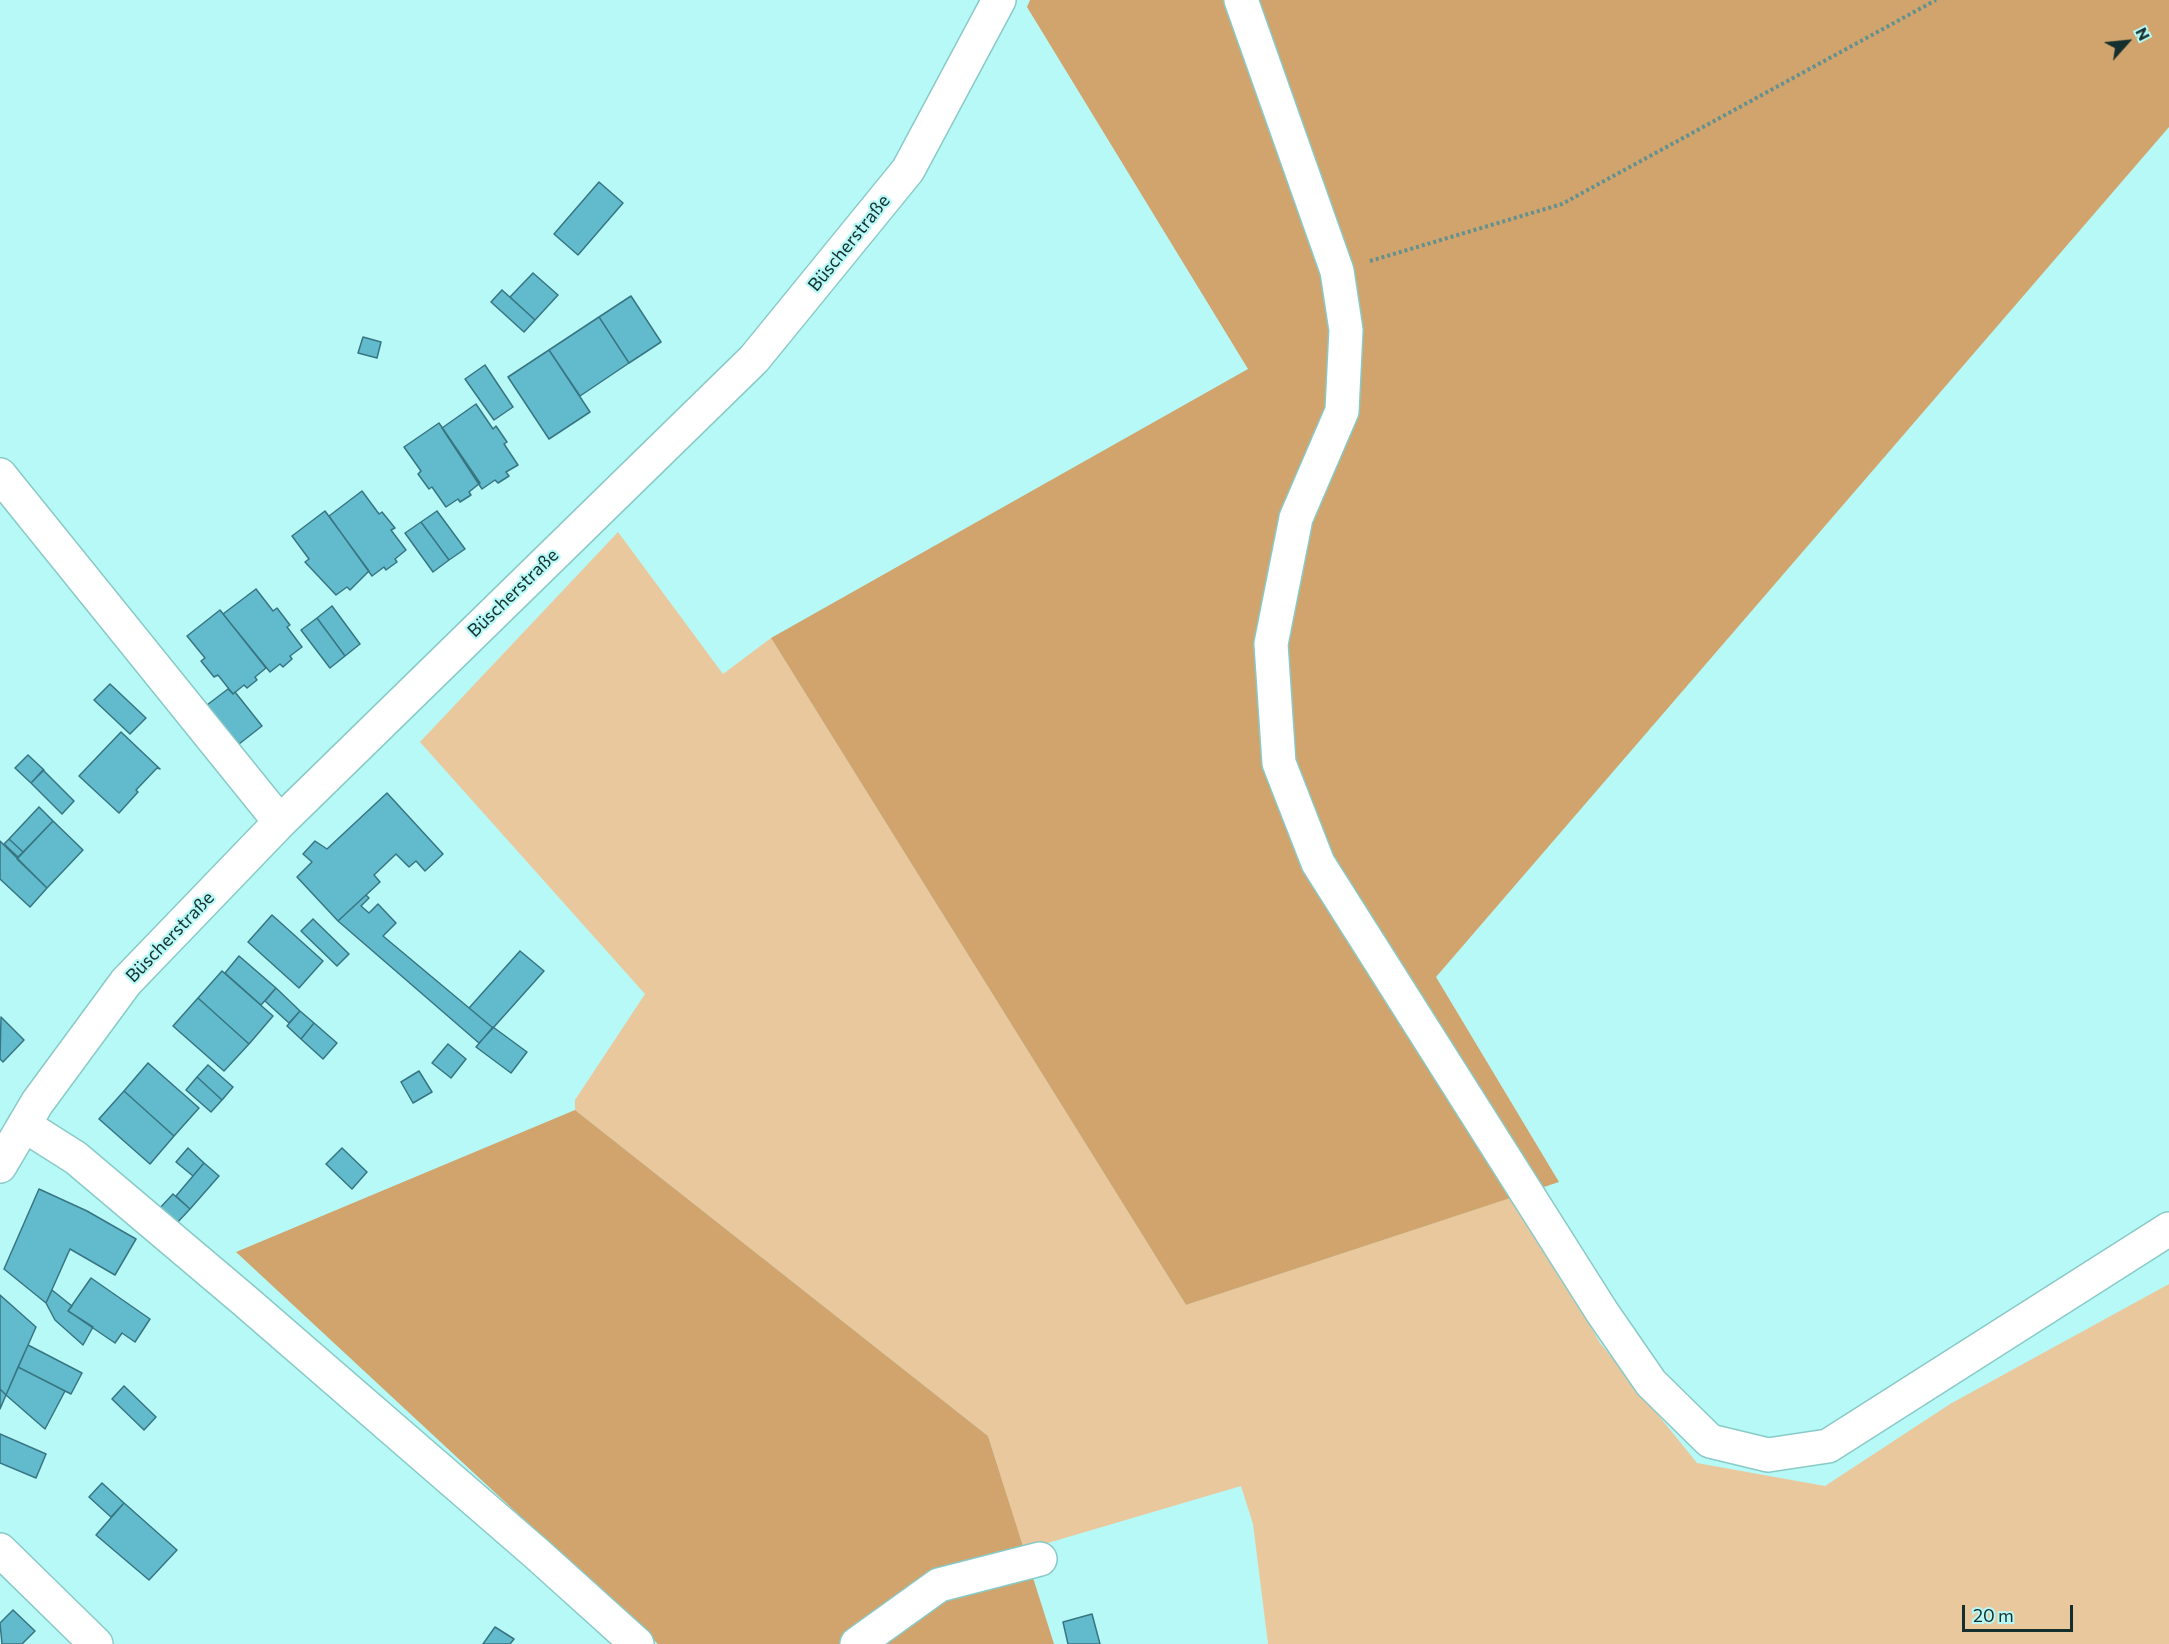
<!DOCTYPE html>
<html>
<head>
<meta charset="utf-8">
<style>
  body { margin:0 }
  #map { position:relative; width:2169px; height:1644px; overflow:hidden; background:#b7f9f6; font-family:Commissioner,sans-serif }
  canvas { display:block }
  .north { position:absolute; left:2097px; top:12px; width:60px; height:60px; -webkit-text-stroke:4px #b7f9f6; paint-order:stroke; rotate:63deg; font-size:16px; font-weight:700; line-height:24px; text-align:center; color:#142f2e }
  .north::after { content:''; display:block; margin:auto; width:21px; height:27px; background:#142f2e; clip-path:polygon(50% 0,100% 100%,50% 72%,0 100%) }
  .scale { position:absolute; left:1962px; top:1605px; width:111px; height:27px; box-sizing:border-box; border:3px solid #142f2e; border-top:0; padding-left:8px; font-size:18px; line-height:21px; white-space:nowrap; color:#142f2e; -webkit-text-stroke:4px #b7f9f6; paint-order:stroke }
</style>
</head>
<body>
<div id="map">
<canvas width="2169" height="1644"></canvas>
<div class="north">N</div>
<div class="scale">20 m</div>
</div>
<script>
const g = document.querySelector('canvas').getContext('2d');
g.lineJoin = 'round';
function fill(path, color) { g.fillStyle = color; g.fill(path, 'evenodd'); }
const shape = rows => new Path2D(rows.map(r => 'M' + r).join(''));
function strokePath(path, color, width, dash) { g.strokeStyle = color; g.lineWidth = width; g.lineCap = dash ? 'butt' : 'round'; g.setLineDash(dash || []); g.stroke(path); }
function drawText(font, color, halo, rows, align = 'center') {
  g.font = font + ' Commissioner,sans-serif'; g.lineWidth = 4.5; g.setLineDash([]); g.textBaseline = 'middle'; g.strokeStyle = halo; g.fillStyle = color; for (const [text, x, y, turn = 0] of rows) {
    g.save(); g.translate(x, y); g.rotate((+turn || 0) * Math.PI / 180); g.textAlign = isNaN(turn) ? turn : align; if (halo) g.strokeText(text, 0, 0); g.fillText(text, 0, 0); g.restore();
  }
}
const green = shape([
  [618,532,723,674,771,638,1186,1305,1516,1196,1600,1343,1697,1463,1825,1486,1950,1404,2169,1284,2169,1644,1268,1644,1253,1524,1241,1486,1024,1550,988,1436,575,1110,575,1100,645,994,420,742]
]);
const forest = shape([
  [1030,0,2169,0,2169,127,1436,977,1559,1182,1186,1305,771,638,1248,369,1027,7],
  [575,1110,988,1436,1054,1644,658,1644,236,1252]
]);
const building = shape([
  [599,182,623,203,578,255,554,234,599,182],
  [533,273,558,295,535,320,510,297,533,273],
  [502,290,535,320,524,332,491,302,502,290],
  [631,296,661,342,629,363,599,317,631,296],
  [599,317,629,363,580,396,549,350,599,317],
  [363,337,381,342,377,358,358,353,363,337],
  [549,350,590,412,549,439,508,377,549,350],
  [485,365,513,407,494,420,465,379,485,365],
  [476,404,493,429,496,426,507,442,504,444,518,465,506,472,509,476,498,483,495,480,482,489,442,428,476,404],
  [439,423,480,483,469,492,471,495,460,502,458,499,446,507,432,487,429,489,418,474,421,471,404,447,439,423],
  [362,491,379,514,382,512,395,528,391,530,406,550,395,559,397,562,386,570,384,567,372,576,329,516,362,491],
  [325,511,369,571,350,590,347,587,336,595,305,562,309,559,292,536,325,511],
  [437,511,465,549,449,560,421,522,437,511],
  [421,522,449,560,433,572,405,533,421,522],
  [256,589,273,611,277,608,290,625,287,627,302,647,290,656,292,659,283,667,280,664,270,672,223,614,256,589],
  [332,606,360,644,345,656,317,618,332,606],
  [220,610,266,668,255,677,257,680,247,688,244,685,233,694,218,675,214,677,201,661,205,658,187,636,220,610],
  [317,618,345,656,330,668,301,630,317,618],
  [110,684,146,718,130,734,94,700,110,684],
  [228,689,233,694,235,692,262,726,239,744,207,705,228,689],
  [121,732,160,769,157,768,136,790,138,792,119,813,79,776,121,732],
  [28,755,44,770,31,783,15,768,28,755],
  [43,770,74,801,62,814,31,783,43,770],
  [387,793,443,854,425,871,416,861,409,867,396,854,374,875,380,882,338,921,297,877,312,862,303,854,315,841,327,849,387,793],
  [39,807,53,821,23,852,9,839,39,807],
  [53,821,83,850,47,888,17,859,53,821],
  [9,839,23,852,18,857,4,844,9,839],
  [0,841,47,888,30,907,0,879,0,841],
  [366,895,369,898,361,906,369,913,378,904,396,923,383,936,493,1028,479,1043,338,921,366,895],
  [272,915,323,961,299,988,248,942,272,915],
  [313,919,349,954,337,966,301,931,313,919],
  [520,951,544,971,493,1028,469,1008,520,951],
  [239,956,276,988,261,1005,225,973,239,956],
  [222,971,273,1016,249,1044,198,998,222,971],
  [276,988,300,1011,289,1023,265,1001,276,988],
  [198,998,249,1044,224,1071,173,1026,198,998],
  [300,1011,314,1023,301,1039,287,1026,300,1011],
  [1,1017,24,1040,3,1062,0,1059,1,1017],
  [314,1023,337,1043,323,1059,301,1039,314,1023],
  [493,1027,527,1052,511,1073,476,1047,493,1027],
  [448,1044,466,1059,451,1078,432,1063,448,1044],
  [148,1063,199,1108,174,1136,124,1091,148,1063],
  [208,1065,233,1087,222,1100,197,1077,208,1065],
  [419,1071,432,1092,413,1103,401,1082,419,1071],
  [197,1077,222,1100,211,1112,186,1090,197,1077],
  [124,1091,174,1136,150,1164,99,1119,124,1091],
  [188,1148,204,1163,193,1176,176,1162,188,1148],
  [342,1148,367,1172,352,1189,326,1164,342,1148],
  [204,1163,219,1176,190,1209,176,1196,204,1163],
  [39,1189,87,1211,136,1239,115,1275,70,1249,46,1303,4,1269,39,1189],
  [173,1194,190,1209,175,1225,158,1210,173,1194],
  [91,1278,150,1319,135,1342,122,1333,115,1343,68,1311,91,1278],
  [52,1290,72,1306,68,1311,93,1327,83,1345,55,1320,46,1303,52,1290],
  [0,1295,36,1327,6,1395,0,1389,0,1295],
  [28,1345,82,1373,71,1394,18,1367,28,1345],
  [18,1367,65,1391,45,1429,6,1395,18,1367],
  [124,1386,156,1417,144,1430,112,1399,124,1386],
  [0,1389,6,1395,0,1409,0,1389],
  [0,1434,46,1454,36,1478,0,1463,0,1434],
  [102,1483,124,1503,111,1517,89,1497,102,1483],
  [124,1503,177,1550,149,1580,96,1535,124,1503],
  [13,1610,35,1631,22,1644,2,1644,0,1623,13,1610],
  [1092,1614,1100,1644,1068,1644,1063,1622,1092,1614],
  [495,1627,514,1639,510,1644,483,1644,495,1627]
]);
const path = shape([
  [1370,261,1562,204,1936,0]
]);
const minor = shape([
  [1241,0,1337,271,1346,330,1342,411,1296,518,1271,644,1279,763,1318,863,1602,1312,1651,1383,1710,1441,1768,1455,1828,1446,2169,1229],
  [0,475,280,822],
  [24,1125,76,1158,244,1300,536,1553,637,1644],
  [0,1166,37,1103,126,982,280,822,754,359,908,170,999,0],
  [0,1550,96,1644],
  [857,1644,939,1585,1040,1559]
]);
const streetNames = [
  ["Büscherstraße",849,243,-51],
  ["Büscherstraße",513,593,-44],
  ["Büscherstraße",170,937,-46]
];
fill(green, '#eac89e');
fill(forest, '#d0a46c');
fill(building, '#62bbcd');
strokePath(building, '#387582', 1.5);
strokePath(minor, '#89cac7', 36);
strokePath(path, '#63918f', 4, [3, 3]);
strokePath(minor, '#fff', 33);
drawText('18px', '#142f2e', '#b7f9f6', streetNames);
</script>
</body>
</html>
